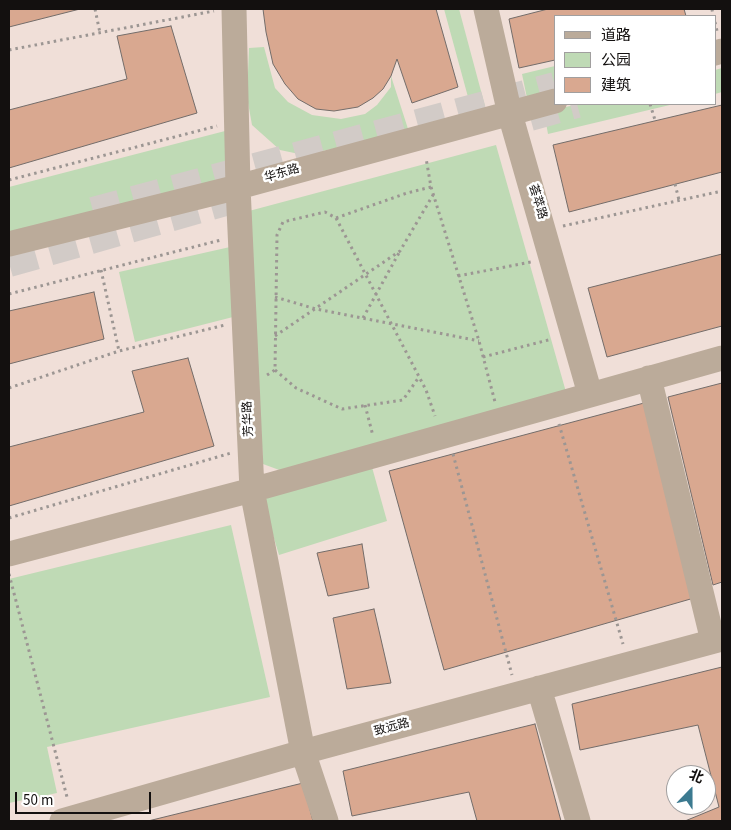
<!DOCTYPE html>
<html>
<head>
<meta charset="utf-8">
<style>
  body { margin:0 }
  #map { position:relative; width:731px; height:830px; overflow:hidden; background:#f4ece8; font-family:"Source Sans 3","Noto Sans SC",sans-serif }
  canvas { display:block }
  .frame { position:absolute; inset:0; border:10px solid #13100f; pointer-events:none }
  .legend { position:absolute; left:554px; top:15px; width:162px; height:90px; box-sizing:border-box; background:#fff; border:1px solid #a19f9f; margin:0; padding:6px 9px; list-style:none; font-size:15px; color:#13100f }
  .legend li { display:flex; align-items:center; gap:10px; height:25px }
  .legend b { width:25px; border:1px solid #a19f9f }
  .north { position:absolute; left:666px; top:765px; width:50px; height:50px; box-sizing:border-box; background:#fff; border:1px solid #a19f9f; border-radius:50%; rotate:22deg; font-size:14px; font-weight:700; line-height:20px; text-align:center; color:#13100f }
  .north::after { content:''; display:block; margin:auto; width:18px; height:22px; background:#3c7a90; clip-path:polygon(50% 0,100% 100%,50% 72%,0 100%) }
  .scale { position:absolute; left:15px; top:792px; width:136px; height:22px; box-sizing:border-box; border:2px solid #13100f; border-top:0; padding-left:6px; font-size:15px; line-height:18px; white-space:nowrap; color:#13100f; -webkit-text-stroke:4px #fff; paint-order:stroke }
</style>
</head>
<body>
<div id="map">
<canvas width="731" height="830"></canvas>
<div class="frame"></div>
<ul class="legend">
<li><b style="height:6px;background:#bbab9a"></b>道路</li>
<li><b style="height:14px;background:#bfdab5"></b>公园</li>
<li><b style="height:14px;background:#d9a890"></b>建筑</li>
</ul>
<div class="north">北</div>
<div class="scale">50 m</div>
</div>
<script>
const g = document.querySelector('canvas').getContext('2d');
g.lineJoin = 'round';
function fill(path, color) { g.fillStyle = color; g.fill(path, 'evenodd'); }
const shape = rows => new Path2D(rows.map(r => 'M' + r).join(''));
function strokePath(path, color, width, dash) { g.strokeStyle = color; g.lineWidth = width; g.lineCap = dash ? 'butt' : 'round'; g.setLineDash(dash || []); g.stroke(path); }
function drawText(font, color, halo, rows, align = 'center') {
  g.font = font + ' "Source Sans 3","Noto Sans SC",sans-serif'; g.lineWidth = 5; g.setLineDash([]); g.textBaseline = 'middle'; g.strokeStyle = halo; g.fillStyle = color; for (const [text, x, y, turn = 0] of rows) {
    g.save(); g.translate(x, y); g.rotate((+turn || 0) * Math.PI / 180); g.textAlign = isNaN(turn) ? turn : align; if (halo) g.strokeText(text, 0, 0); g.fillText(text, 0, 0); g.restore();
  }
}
const built = shape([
  [9,9,722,9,722,821,9,821],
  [555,16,715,16,715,104,555,104],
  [676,775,706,775,706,805,676,805]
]);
const green = shape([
  [444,9,459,9,485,106,471,108],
  [264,47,275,88,288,102,312,115,341,119,365,114,377,105,391,87,391,76,409,132,304,155,280,150,252,125,247,97,249,48],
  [555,66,555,91,527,98,522,74],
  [722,68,722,92,715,94,715,70],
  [579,104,674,104,548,134,544,112],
  [225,131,228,180,9,235,9,187],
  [496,145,566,392,282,471,263,464,249,211],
  [230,247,233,317,135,342,119,272],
  [370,460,387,521,279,555,261,495],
  [231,525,270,697,47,747,57,793,9,803,9,579]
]);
const building = shape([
  [9,9,80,9,9,27,9,9],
  [263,9,436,9,458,87,412,103,397,59,391,76,383,89,373,98,358,107,334,111,316,109,298,99,285,84,273,64,266,32,263,9],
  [548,9,684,9,686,16,555,16,555,60,519,68,509,19,548,9],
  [171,26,197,113,9,168,9,110,127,79,117,36,171,26],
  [722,105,722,172,569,212,553,145,722,105],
  [722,254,722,326,607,357,588,288,722,254],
  [94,292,104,339,9,364,9,311,94,292],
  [188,358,214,446,9,506,9,447,144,412,132,371,188,358],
  [722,383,722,582,713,585,668,397,722,383],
  [644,403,694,598,444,670,389,471,644,403],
  [362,544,369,588,328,596,317,553,362,544],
  [374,609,391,683,347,689,333,618,374,609],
  [722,667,722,821,685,821,719,807,698,725,580,750,572,704,722,667],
  [535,724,561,821,477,821,469,792,352,816,343,771,535,724],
  [303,783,313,821,148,821,303,783]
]);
const majorTunnel = shape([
  [530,117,577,104],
  [93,211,555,86],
  [9,263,236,199]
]);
const path = shape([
  [95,9,100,33],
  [712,9,713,16],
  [715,22,717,31],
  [9,50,214,11],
  [650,104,655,120],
  [9,180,217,126],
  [675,184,679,200],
  [431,187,479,341,495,402],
  [336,218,426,390,435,416],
  [563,226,722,191],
  [101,270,119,351],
  [458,276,531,262],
  [9,294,221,240],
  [275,297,316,309,479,341],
  [363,318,400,251],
  [275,336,400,251,433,195],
  [483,357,552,339],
  [275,370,296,388,342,409,403,400,419,377],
  [267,375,275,370,277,235,283,222,325,212,336,218,407,193,431,187,426,158],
  [9,388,119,351,225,325],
  [365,405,373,436],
  [559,424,623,644],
  [453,454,512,675],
  [9,518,231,453],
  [9,574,67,797]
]);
const minor = shape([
  [234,9,238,187,252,490,303,752,326,821],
  [486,9,510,114,590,394],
  [715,53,722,51],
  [9,244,238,187,555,101],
  [649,378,713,641],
  [9,554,252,490,722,358],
  [539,688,578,821],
  [62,821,303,752,722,639]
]);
const streetNames = [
  ["华东路",282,174,-16],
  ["荟萃路",537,202,73],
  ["芳华路",249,419,-93],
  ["致远路",392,728,-15]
];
fill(built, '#f0dfd8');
fill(green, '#bfdab5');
fill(building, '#d9a890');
strokePath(building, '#746d6a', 1);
strokePath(majorTunnel, '#d2cbc7', 28, [28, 14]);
strokePath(path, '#9c9693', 3, [2.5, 4]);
strokePath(minor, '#bbab9a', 25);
drawText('12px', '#13100f', '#fff', streetNames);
</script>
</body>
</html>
